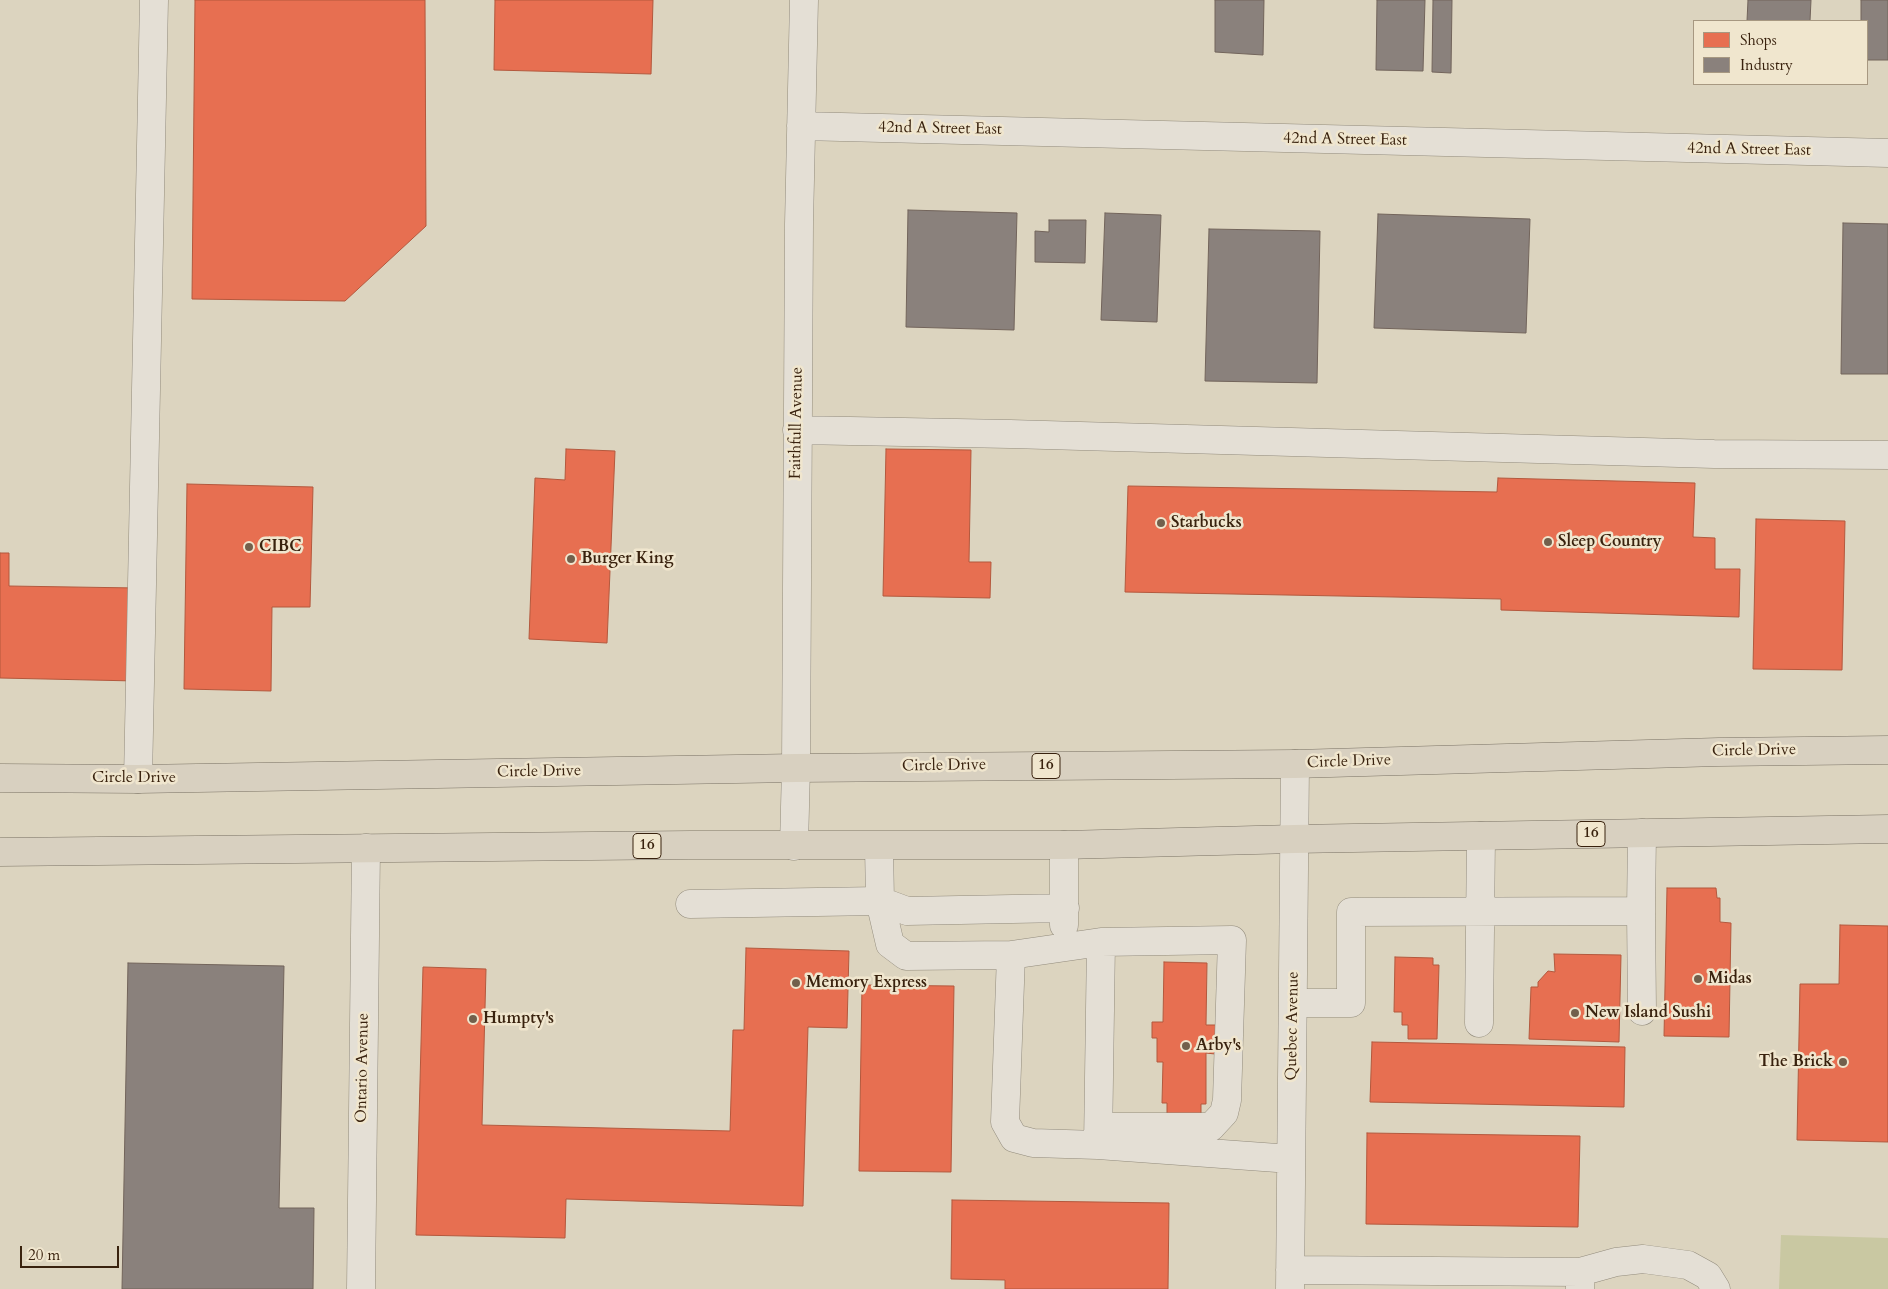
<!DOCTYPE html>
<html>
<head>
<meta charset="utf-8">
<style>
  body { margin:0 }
  #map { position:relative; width:1888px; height:1289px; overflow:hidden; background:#dcd4bf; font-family:Cardo,serif }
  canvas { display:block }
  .legend { position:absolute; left:1693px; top:20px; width:175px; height:65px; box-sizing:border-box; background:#f0e6ce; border:1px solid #a79881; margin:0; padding:6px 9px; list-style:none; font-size:15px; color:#39220e }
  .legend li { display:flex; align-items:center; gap:10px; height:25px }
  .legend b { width:25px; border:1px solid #a79881 }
  .scale { position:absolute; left:20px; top:1246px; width:99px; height:22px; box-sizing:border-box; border:2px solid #39220e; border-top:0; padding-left:6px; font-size:15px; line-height:18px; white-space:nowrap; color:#39220e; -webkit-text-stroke:4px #f0e6ce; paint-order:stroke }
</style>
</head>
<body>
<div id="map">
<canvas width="1888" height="1289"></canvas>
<ul class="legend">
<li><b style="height:14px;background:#e76f51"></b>Shops</li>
<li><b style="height:14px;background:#8a817c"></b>Industry</li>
</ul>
<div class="scale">20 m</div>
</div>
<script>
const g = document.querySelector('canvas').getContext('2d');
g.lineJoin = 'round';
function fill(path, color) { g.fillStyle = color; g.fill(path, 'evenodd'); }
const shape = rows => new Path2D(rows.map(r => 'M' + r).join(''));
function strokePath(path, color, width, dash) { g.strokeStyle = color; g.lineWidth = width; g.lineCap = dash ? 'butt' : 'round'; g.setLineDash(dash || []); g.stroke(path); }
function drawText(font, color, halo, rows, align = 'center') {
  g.font = font + ' Cardo,serif'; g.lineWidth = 5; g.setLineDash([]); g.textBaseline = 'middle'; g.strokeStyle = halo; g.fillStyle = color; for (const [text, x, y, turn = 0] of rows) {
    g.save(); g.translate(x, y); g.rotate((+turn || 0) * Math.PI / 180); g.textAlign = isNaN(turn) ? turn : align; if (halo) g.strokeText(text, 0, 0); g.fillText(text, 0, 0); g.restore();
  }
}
const green = shape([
  [1781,1235,1888,1238,1888,1289,1779,1289]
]);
const shops = shape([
  [195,0,425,0,426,226,345,301,192,299,195,0],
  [495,0,653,0,651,74,494,70,495,0],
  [566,449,615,451,607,643,529,639,535,478,565,480,566,449],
  [886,449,971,450,969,562,991,562,990,598,883,596,886,449],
  [1498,478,1695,483,1693,537,1715,538,1715,569,1740,569,1739,617,1501,610,1501,599,1125,592,1128,486,1497,492,1498,478],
  [187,484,313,487,310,607,272,607,271,691,184,689,187,484],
  [1756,519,1845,521,1842,670,1753,669,1756,519],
  [0,553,9,553,9,586,137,588,136,681,0,678,0,553],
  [1667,888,1716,888,1717,898,1720,898,1720,922,1731,923,1729,1037,1664,1036,1667,888],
  [1840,925,1888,926,1888,1142,1797,1140,1800,984,1839,984,1840,925],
  [746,948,849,951,847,1028,808,1027,803,1206,566,1199,565,1238,416,1235,423,967,486,969,482,1125,730,1131,733,1030,744,1030,746,948],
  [1554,954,1621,955,1619,1042,1529,1039,1531,987,1538,987,1538,982,1548,971,1555,972,1554,954],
  [1395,957,1433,958,1433,965,1439,965,1437,1039,1408,1039,1408,1025,1402,1025,1402,1012,1394,1012,1395,957],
  [1164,962,1207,963,1206,1025,1216,1025,1215,1054,1206,1053,1206,1104,1201,1104,1201,1116,1167,1115,1167,1103,1162,1103,1163,1062,1157,1062,1157,1038,1152,1038,1152,1022,1163,1022,1164,962],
  [862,985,954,986,951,1172,859,1171,862,985],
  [1372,1042,1625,1047,1624,1107,1370,1102,1372,1042],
  [1367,1133,1580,1136,1578,1227,1366,1224,1367,1133],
  [952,1200,1169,1203,1168,1289,1005,1289,1005,1280,951,1279,952,1200]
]);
const industry = shape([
  [1215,0,1264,0,1263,55,1215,52,1215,0],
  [1377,0,1425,0,1423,71,1376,70,1377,0],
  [1433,0,1452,0,1451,73,1432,72,1433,0],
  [1748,0,1811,0,1810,21,1747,21,1748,0],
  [1861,0,1888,0,1888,60,1867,60,1867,21,1861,21,1861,0],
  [908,210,1017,213,1014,330,906,327,908,210],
  [1105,213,1161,215,1157,322,1101,320,1105,213],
  [1378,214,1530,219,1526,333,1374,328,1378,214],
  [1049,220,1086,220,1085,263,1035,262,1035,231,1049,232,1049,220],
  [1843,223,1888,224,1888,374,1841,374,1843,223],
  [1209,229,1320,231,1317,383,1205,381,1209,229],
  [128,963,284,966,279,1208,314,1208,313,1289,122,1289,128,963]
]);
const minor = shape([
  [801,126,1888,153],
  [797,430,1010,434,1714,454,1888,455],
  [138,779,154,0],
  [1064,845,1064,925],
  [794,846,796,768,799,224,804,0],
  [879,846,880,901,890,944,906,956,1011,955,1101,942,1232,940,1227,1100,1224,1113,1211,1127,1099,1127],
  [690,904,880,901,907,911,1065,908],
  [1641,911,1642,833],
  [1101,942,1098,1145,1291,1159],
  [1011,955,1005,1122,1014,1138,1033,1143,1098,1145],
  [1293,1003,1351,1003,1351,912,1641,911,1642,1011],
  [1479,1023,1481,836],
  [1290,1270,1580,1272,1580,1289],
  [1580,1272,1616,1262,1643,1259,1688,1265,1708,1276,1716,1289],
  [361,1289,366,848],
  [1290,1289,1295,764]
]);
const highway = shape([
  [0,778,138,779,796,768,1295,764,1719,752,1888,750],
  [0,852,690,845,1064,845,1294,839,1888,829]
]);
const markers = [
  [1161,523,5,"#72604c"],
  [1548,542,5,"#72604c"],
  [249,547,5,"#72604c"],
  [571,559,5,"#72604c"],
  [1698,979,5,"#72604c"],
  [796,983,5,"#72604c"],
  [1575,1013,5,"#72604c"],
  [473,1019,5,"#72604c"],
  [1186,1046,5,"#72604c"],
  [1843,1062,5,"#72604c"]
];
const shields = [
  [1046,766,28],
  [1591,834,28],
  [647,846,28]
];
const shieldNames = [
  ["16",1046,766],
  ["16",1591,834],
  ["16",647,846]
];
const streetNames = [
  ["42nd A Street East",940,129,1],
  ["42nd A Street East",1345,140,1],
  ["42nd A Street East",1749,150,1],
  ["Faithfull Avenue",797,423,-89],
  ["Circle Drive",1754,751,-1],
  ["Circle Drive",1349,762,-2],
  ["Circle Drive",944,766,-1],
  ["Circle Drive",539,772,-1],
  ["Circle Drive",134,778],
  ["Quebec Avenue",1293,1026,-89],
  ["Ontario Avenue",363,1068,-89]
];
const poiNames = [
  ["Starbucks",1171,523],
  ["Sleep Country",1558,542],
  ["CIBC",259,547],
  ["Burger King",581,559],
  ["Midas",1708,979],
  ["Memory Express",806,983],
  ["New Island Sushi",1585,1013],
  ["Humpty's",483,1019],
  ["Arby's",1196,1046],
  ["The Brick",1833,1062,"right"]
];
fill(green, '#c9c8a2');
fill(shops, '#e76f51');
strokePath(shops, '#b3583d', 1);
fill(industry, '#8a817c');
strokePath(industry, '#72645b', 1);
strokePath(minor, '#928b7c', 29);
strokePath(highway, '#7b7365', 29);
strokePath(minor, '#e4dfd5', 28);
strokePath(highway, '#d8d0c0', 28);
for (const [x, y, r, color] of markers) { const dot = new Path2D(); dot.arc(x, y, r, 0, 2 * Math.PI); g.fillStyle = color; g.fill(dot); strokePath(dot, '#f0e6ce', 2); }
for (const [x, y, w] of shields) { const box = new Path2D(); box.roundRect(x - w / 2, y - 12.5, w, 25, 4); g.fillStyle = '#f0e6ce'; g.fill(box); strokePath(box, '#39220e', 1); }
drawText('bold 15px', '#39220e', null, shieldNames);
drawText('16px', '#39220e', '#f0e6ce', streetNames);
drawText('bold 16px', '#39220e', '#f0e6ce', poiNames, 'left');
</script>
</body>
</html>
